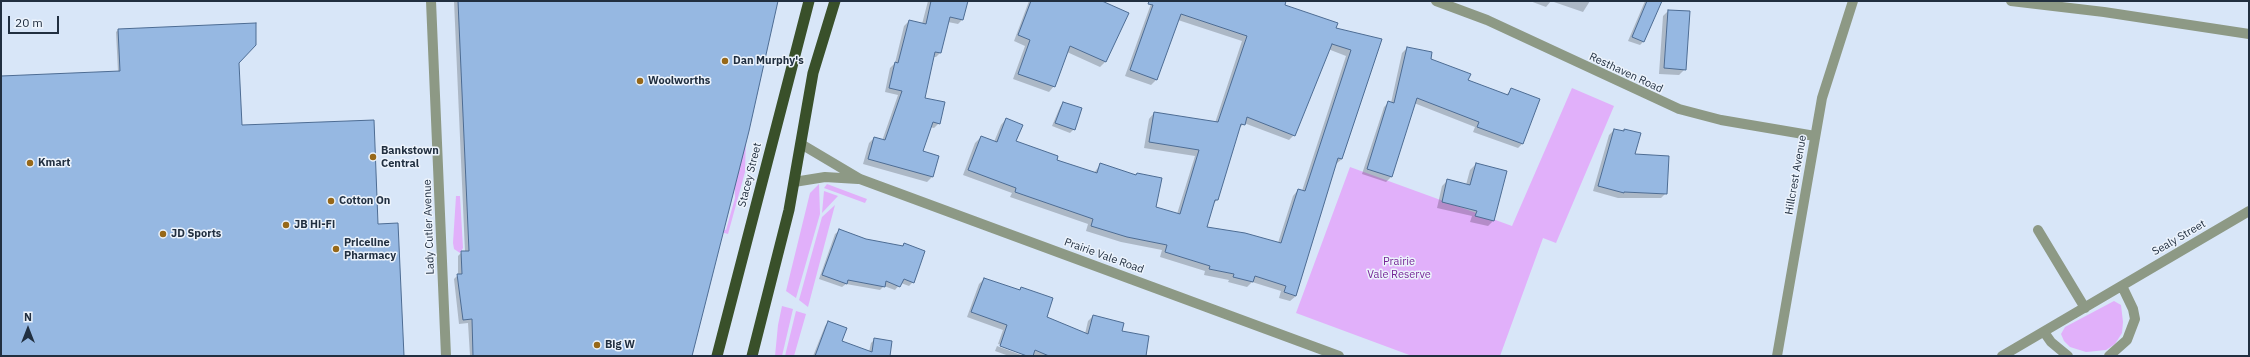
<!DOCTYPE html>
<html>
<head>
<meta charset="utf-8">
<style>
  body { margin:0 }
  #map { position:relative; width:2250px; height:357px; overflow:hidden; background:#d8e6f8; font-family:"IBM Plex Sans",sans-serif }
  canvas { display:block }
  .frame { position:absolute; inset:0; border:2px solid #212f40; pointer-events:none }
  .north { position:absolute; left:8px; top:309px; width:40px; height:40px; -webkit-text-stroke:3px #ecf3fc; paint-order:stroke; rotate:0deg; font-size:11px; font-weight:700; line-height:16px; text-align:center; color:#212f40 }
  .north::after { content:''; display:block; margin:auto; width:14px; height:18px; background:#212f40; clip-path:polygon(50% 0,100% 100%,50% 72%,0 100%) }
  .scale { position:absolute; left:8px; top:16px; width:51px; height:18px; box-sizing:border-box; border:2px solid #212f40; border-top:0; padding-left:5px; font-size:12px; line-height:14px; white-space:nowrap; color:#212f40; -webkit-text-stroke:3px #ecf3fc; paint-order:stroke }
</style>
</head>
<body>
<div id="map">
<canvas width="2250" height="357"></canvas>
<div class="frame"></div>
<div class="north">N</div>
<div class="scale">20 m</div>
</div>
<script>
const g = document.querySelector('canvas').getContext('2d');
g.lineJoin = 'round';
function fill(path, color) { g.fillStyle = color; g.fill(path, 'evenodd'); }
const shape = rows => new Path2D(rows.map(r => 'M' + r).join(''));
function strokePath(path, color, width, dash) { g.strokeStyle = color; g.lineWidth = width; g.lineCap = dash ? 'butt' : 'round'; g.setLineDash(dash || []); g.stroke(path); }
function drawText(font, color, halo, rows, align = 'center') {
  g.font = font + ' "IBM Plex Sans",sans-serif'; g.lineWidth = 3; g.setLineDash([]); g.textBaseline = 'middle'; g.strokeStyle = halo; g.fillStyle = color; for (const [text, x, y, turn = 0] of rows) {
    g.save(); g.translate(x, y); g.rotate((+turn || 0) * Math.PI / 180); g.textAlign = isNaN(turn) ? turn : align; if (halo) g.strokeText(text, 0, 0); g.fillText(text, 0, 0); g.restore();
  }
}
const green = shape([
  [1572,88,1614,106,1556,243,1543,238,1500,356,1412,356,1296,313,1350,167,1512,226],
  [746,137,745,172,728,234,710,229,711,226,726,230,735,198,733,138],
  [819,184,820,214,796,298,786,291,810,193],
  [827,184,867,199,865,203,824,188],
  [824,191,838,196,822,213],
  [456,196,460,196,463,248,460,253,454,249,453,243],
  [835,205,808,307,799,300,822,217],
  [2114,301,2121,305,2123,322,2122,333,2115,344,2106,350,2086,352,2070,347,2064,341,2061,334,2065,327],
  [782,306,793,309,782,356,775,356,778,325],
  [796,311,806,314,794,356,785,356]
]);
const shadow = shape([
  [454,1,777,1,691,356,470,356,468,323,459,324,454,279,458,275,458,256,462,252,465,252],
  [928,1,967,1,962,20,958,24,948,22,940,53,936,57,933,57,924,99,939,123,934,128,930,127,921,152,938,156,932,177,927,182,863,164,869,143,874,138,882,141,898,95,885,92,890,68,895,63,904,26,909,21,922,24],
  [1029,1,1099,1,1127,14,1105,62,1100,67,1067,52,1054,86,1049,92,1013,79,1025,46,1014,41],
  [1152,1,1285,1,1283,6,1335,29,1381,39,1342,159,1336,164,1296,296,1290,301,1279,298,1281,291,1252,282,1247,287,1228,282,1229,280,1204,275,1205,271,1160,257,1162,250,1121,242,1086,231,1088,224,1010,197,1012,193,963,175,975,143,981,137,994,142,1001,125,1006,119,1015,142,1056,160,1094,173,1100,165,1135,175,1137,174,1155,208,1177,214,1195,156,1144,148,1149,119,1154,113,1215,123,1242,41,1178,20,1157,79,1151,85,1125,76],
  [1328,49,1346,56,1302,191,1298,190,1293,196,1278,243,1205,227,1213,204,1217,200,1238,130,1244,123,1289,140,1294,135],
  [1530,1,1590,1,1583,12,1551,1,1546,7],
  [1645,1,1659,1,1644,41,1640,45,1628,41],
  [1668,11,1685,69,1679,75,1659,74,1663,16],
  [118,30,238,63,241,126,378,225,403,356,1,356,1,77,118,72,116,32],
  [1407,48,1467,81,1506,95,1511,90,1523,143,1518,148,1473,132,1475,127,1414,103,1391,177,1386,182,1362,174,1384,107,1389,102,1391,103,1402,53],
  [1063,103,1074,129,1070,133,1052,126,1060,107],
  [1614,130,1622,132,1625,130,1634,155,1666,193,1661,198,1618,198,1593,191,1609,135],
  [1476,164,1494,220,1488,226,1470,222,1472,216,1437,208,1442,186,1448,180,1466,185,1470,170],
  [839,231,866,240,901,247,904,244,913,282,909,286,901,283,895,290,884,286,880,290,846,284,842,287,819,279,835,234],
  [984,279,1018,291,1021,288,1046,317,1085,334,1088,321,1093,316,1121,332,1145,356,1030,356,998,344,1003,330,967,317,979,284],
  [828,322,841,341,869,352,871,343,875,339,889,356,813,356,825,326],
  [997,346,1024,356,1009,356,995,351]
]);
const building = shape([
  [458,1,778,1,749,131,692,356,473,356,472,319,463,320,457,274,462,274,461,251,469,251,458,1],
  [931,1,968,1,963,20,950,17,941,53,935,52,925,98,945,102,940,124,933,122,923,151,939,156,933,177,868,159,874,137,885,140,902,91,889,88,895,62,898,63,909,20,926,24,931,1],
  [1031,1,1102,1,1129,13,1106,62,1070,46,1055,87,1018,74,1030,40,1018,35,1031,1],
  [1149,1,1286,1,1285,5,1338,23,1336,28,1382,39,1342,159,1338,158,1296,296,1284,292,1286,286,1255,276,1253,282,1233,277,1234,274,1209,269,1210,266,1165,252,1167,245,1127,237,1091,226,1093,219,1015,192,1016,188,968,170,981,136,997,142,1006,118,1023,125,1016,141,1058,156,1057,160,1097,173,1100,163,1136,175,1137,173,1162,178,1156,207,1180,214,1199,150,1149,142,1154,112,1218,122,1247,36,1181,14,1157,80,1130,70,1153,5,1148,4,1149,1],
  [1332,44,1351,50,1305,191,1298,189,1281,243,1245,233,1207,227,1215,200,1218,200,1241,124,1245,125,1247,117,1295,136,1332,44],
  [1647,1,1662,1,1644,42,1632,37,1647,1],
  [1668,10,1690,11,1686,70,1664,68,1668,10],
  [256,23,256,45,239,63,242,125,374,120,378,224,398,223,404,356,1,356,1,76,120,71,118,29,256,23],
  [1407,47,1432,52,1431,59,1471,74,1468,80,1508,95,1511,88,1540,99,1523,144,1477,127,1479,122,1417,98,1392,177,1367,169,1388,101,1394,103,1407,47],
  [1063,102,1082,108,1075,130,1055,123,1063,102],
  [1614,129,1624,131,1624,129,1641,133,1635,154,1669,156,1667,194,1624,192,1624,193,1598,186,1614,129],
  [1476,163,1507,171,1494,221,1475,216,1477,211,1442,202,1447,179,1470,185,1476,163],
  [839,229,866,239,903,246,904,243,925,251,914,283,904,279,900,287,886,281,885,287,848,280,847,284,822,275,839,229],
  [984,278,1020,290,1021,287,1053,298,1047,317,1088,334,1093,315,1124,323,1122,331,1149,336,1146,356,1049,356,1035,350,1033,356,1027,356,1000,346,1007,325,971,312,984,278],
  [828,321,847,328,842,341,872,352,874,338,892,341,890,356,815,356,828,321]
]);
const minor = shape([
  [1436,1,1487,20,1679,109,1721,120,1815,136],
  [2011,1,2104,12,2249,34],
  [801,144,860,179,1339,356],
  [794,182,825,177,858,179],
  [2038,230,2085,308],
  [2044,332,2051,342,2068,356],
  [1777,356,1822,98,1853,1],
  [2002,356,2249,211],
  [2109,356,2127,340,2135,319,2133,309,2122,286]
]);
const tertiary = shape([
  [431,1,446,356]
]);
const trunk = shape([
  [717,356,809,1],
  [752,356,789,210,813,73,835,1]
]);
const markers = [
  [725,61,4,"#976819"],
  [640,81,4,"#976819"],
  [373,157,4,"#976819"],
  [30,163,4,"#976819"],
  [331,201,4,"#976819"],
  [286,225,4,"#976819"],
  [163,234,4,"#976819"],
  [336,249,4,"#976819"],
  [597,345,4,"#976819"]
];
const poiNames = [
  ["Dan Murphy's",733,61],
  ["Woolworths",648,81],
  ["Bankstown",381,151],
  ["Central",381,164],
  ["Kmart",38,163],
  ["Cotton On",339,201],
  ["JB Hi-Fi",294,225],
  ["JD Sports",171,234],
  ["Priceline",344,243],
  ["Pharmacy",344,256],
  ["Big W",605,345]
];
const streetNames = [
  ["Resthaven Road",1626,73,25],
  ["Stacey Street",750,175,-76],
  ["Hillcrest Avenue",1796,175,-80],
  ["Lady Cutler Avenue",429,227,-92],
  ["Sealy Street",2179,238,-30],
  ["Prairie Vale Road",1104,256,20]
];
const parkNames = [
  ["Prairie",1399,262],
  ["Vale Reserve",1399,275]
];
fill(green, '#e1b0fa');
fill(shadow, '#0003');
fill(building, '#96b8e2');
strokePath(building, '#4d6c93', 1);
strokePath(minor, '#8d9985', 10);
strokePath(tertiary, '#8d9985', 10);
strokePath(trunk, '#39502a', 11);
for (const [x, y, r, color] of markers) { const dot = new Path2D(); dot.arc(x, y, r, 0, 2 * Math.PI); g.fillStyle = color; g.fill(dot); strokePath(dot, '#ecf3fc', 1.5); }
drawText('bold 11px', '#212f40', '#ecf3fc', poiNames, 'left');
drawText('11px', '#212f40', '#ecf3fc', streetNames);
drawText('11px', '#772797', '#ecf3fc', parkNames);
</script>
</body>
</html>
